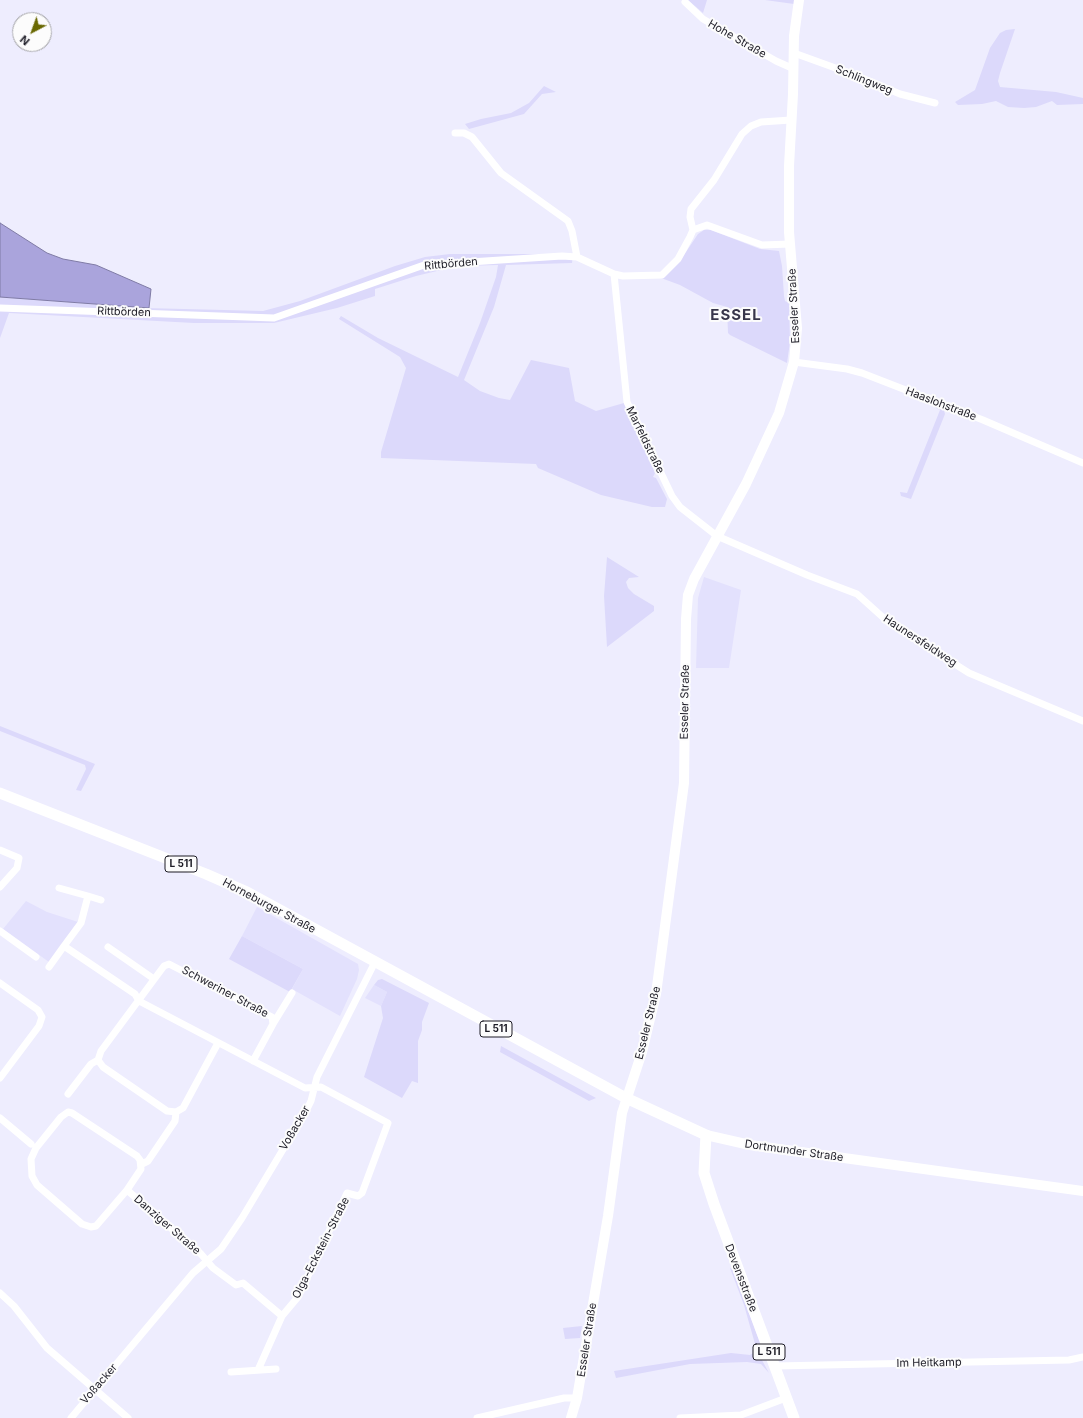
<!DOCTYPE html>
<html>
<head>
<meta charset="utf-8">
<style>
  body { margin:0 }
  #map { position:relative; width:1083px; height:1418px; overflow:hidden; background:#eeedfe; font-family:Inter,sans-serif }
  canvas { display:block }
  .north { position:absolute; left:12px; top:12px; width:40px; height:40px; box-sizing:border-box; background:#fcfcfc; border:1px solid #a2a2a6; border-radius:50%; rotate:221deg; font-size:11px; font-weight:700; line-height:16px; text-align:center; color:#1c1b25 }
  .north::after { content:''; display:block; margin:auto; width:14px; height:18px; background:#696802; clip-path:polygon(50% 0,100% 100%,50% 72%,0 100%) }
</style>
</head>
<body>
<div id="map">
<canvas width="1083" height="1418"></canvas>
<div class="north">N</div>
</div>
<script>
const g = document.querySelector('canvas').getContext('2d');
g.lineJoin = 'round';
function fill(path, color) { g.fillStyle = color; g.fill(path, 'evenodd'); }
const shape = rows => new Path2D(rows.map(r => 'M' + r).join(''));
function strokePath(path, color, width, dash) { g.strokeStyle = color; g.lineWidth = width; g.lineCap = dash ? 'butt' : 'round'; g.setLineDash(dash || []); g.stroke(path); }
function drawText(font, color, halo, rows, align = 'center') {
  g.font = font + ' Inter,sans-serif'; g.lineWidth = 4; g.setLineDash([]); g.textBaseline = 'middle'; g.strokeStyle = halo; g.fillStyle = color; for (const [text, x, y, turn = 0] of rows) {
    g.save(); g.translate(x, y); g.rotate((+turn || 0) * Math.PI / 180); g.textAlign = isNaN(turn) ? turn : align; if (halo) g.strokeText(text, 0, 0); g.fillText(text, 0, 0); g.restore();
  }
}
const built = shape([
  [704,577,741,590,729,668,696,668,698,598],
  [26,901,47,912,78,922,49,962,3,929],
  [257,907,358,964,359,970,357,979,340,1016,292,989,303,969,242,936],
  [374,985,387,992,381,1006,365,998]
]);
const green = shape([
  [688,0,707,0,703,13],
  [765,0,795,0,794,4],
  [1015,29,1000,73,998,81,1000,87,1056,92,1083,98,1083,104,1057,105,1052,101,1036,107,1024,108,1008,107,996,101,982,104,958,105,955,102,975,90,990,48,1000,33,1006,30],
  [544,86,556,92,542,94,524,114,469,129,465,124,481,119,511,113,529,103],
  [704,230,711,230,760,249,779,251,782,266,784,296,785,301,789,303,790,342,787,363,730,335,728,333,727,307,713,303,680,285,661,278,680,261,698,234],
  [450,254,573,254,572,263,506,265,494,307,464,380,480,391,499,398,510,400,531,360,569,368,575,401,596,411,624,403,655,473,653,477,656,478,667,499,665,507,652,507,601,495,538,468,536,464,381,458,381,452,406,368,400,357,339,319,341,316,378,338,458,377,480,323,496,277,498,265,458,266,416,276,375,289,375,296,337,308,274,323,194,323,9,313,0,338,0,297,145,308,263,311,300,301,395,266,425,257],
  [919,398,943,407,945,414,911,499,901,496,900,492,907,493,940,410,924,402],
  [607,557,639,577,629,578,626,582,628,588,634,594,654,606,654,611,607,647,604,596],
  [0,726,95,764,81,791,76,790,86,769,85,765,0,731],
  [242,936,303,969,290,992,229,959],
  [382,979,429,1003,422,1022,422,1030,418,1041,418,1083,412,1081,402,1098,364,1077,383,1018,381,1006,387,992,374,985,378,980],
  [501,1046,596,1098,589,1101,500,1052],
  [730,1268,733,1269,763,1351,757,1351,769,1373,761,1364,747,1362,690,1364,616,1378,614,1371,731,1353,750,1355,757,1351,744,1305],
  [582,1326,580,1338,565,1339,563,1328]
]);
const water = shape([
  [0,223,47,253,63,259,96,265,151,289,149,308,0,297,0,223]
]);
const street = shape([
  [685,2,703,19,776,61,794,69],
  [794,53,852,74,900,94,935,103],
  [455,133,464,133,472,137,501,173,568,221,572,231,577,257],
  [693,230,707,225,762,245,790,244],
  [614,274,627,402,672,496,680,507,717,536,807,575,857,594,887,621,969,673,1083,721],
  [0,308,274,318,424,265,562,256,577,257,614,274,623,276,662,275,678,259,690,237,693,230,690,217,691,209,714,180,742,134,751,126,761,122,791,120],
  [794,362,847,369,862,373,983,420,1083,463],
  [0,850,19,858,17,868,0,887],
  [59,888,88,896,81,923,64,946],
  [88,896,101,900],
  [0,931,36,957],
  [108,947,154,979],
  [49,967,64,946,135,994,139,1001],
  [0,983,38,1010,42,1017,39,1026,0,1078],
  [139,1001,305,1088,321,1087,388,1123,362,1193,358,1196,347,1193,298,1297,282,1316,258,1370],
  [273,1024,292,993],
  [218,1043,183,1108,176,1112,167,1111,103,1067,98,1060,101,1051,164,966,169,964,272,1017,273,1024,253,1061],
  [68,1094,91,1064,98,1060],
  [0,1118,31,1144],
  [142,1164,148,1161,175,1121,176,1112],
  [127,1190,141,1169,140,1160,137,1156,72,1113,68,1112,61,1117,36,1148,31,1159,32,1176,37,1185,82,1224,91,1227,96,1226,127,1190,201,1254,213,1268,236,1285,243,1283,282,1316],
  [0,1293,14,1306,47,1348,128,1418],
  [775,1366,1069,1360,1083,1357],
  [231,1372,276,1369],
  [71,1418,193,1273,221,1249,242,1218,306,1111,311,1101,317,1077,375,962],
  [477,1418,564,1398,577,1398],
  [680,1418,741,1415,786,1398]
]);
const secondary = shape([
  [706,1135,750,1145,1083,1191],
  [571,1418,577,1398,608,1216,622,1113,642,1052,656,994,684,783,686,619,688,595,694,579,746,484,779,413,794,362,797,328,789,232,789,166,793,94,794,36,799,0]
]);
const primary = shape([
  [0,793,206,874,247,892,626,1098,706,1135,704,1173,714,1204,794,1418]
]);
const shields = [
  [181,864,32],
  [496,1029,32],
  [769,1352,32]
];
const shieldNames = [
  ["L 511",181,864],
  ["L 511",496,1029],
  ["L 511",769,1352]
];
const streetNames = [
  ["Hohe Straße",737,39,30],
  ["Schlingweg",864,80,22],
  ["Rittbörden",451,264,-5],
  ["Esseler Straße",794,306,-93],
  ["Rittbörden",124,312,2],
  ["Haaslohstraße",941,404,21],
  ["Marfeldstraße",645,440,64],
  ["Haunersfeldweg",920,641,33],
  ["Esseler Straße",685,702,-89],
  ["Horneburger Straße",269,906,28],
  ["Schweriner Straße",225,992,28],
  ["Esseler Straße",648,1023,-76],
  ["Voßacker",295,1128,-60],
  ["Dortmunder Straße",794,1151,8],
  ["Danziger Straße",167,1225,41],
  ["Olga-Eckstein-Straße",321,1248,-63],
  ["Devensstraße",741,1278,69],
  ["Esseler Straße",587,1340,-81],
  ["Im Heitkamp",929,1363,-1],
  ["Voßacker",99,1384,-49]
];
const districtNames = [
  ["ESSEL",736,315]
];
fill(built, '#e3e1fd');
fill(green, '#dcd9fb');
fill(water, '#aaa4dc');
strokePath(water, '#7f7ba5', 1);
strokePath(street, '#fff', 7);
strokePath(secondary, '#fff', 10);
strokePath(primary, '#fff', 11);
for (const [x, y, w] of shields) { const box = new Path2D(); box.roundRect(x - w / 2, y - 8, w, 16, 3); g.fillStyle = '#fcfcfc'; g.fill(box); strokePath(box, '#1c1b25', 1); }
drawText('bold 10px', '#1c1b25', null, shieldNames);
drawText('11px', '#1c1b25', '#fcfcfc', streetNames);
g.letterSpacing = '1px';
drawText('bold 15px', '#38364b', '#fcfcfc', districtNames);
g.letterSpacing = '0px';
</script>
</body>
</html>
